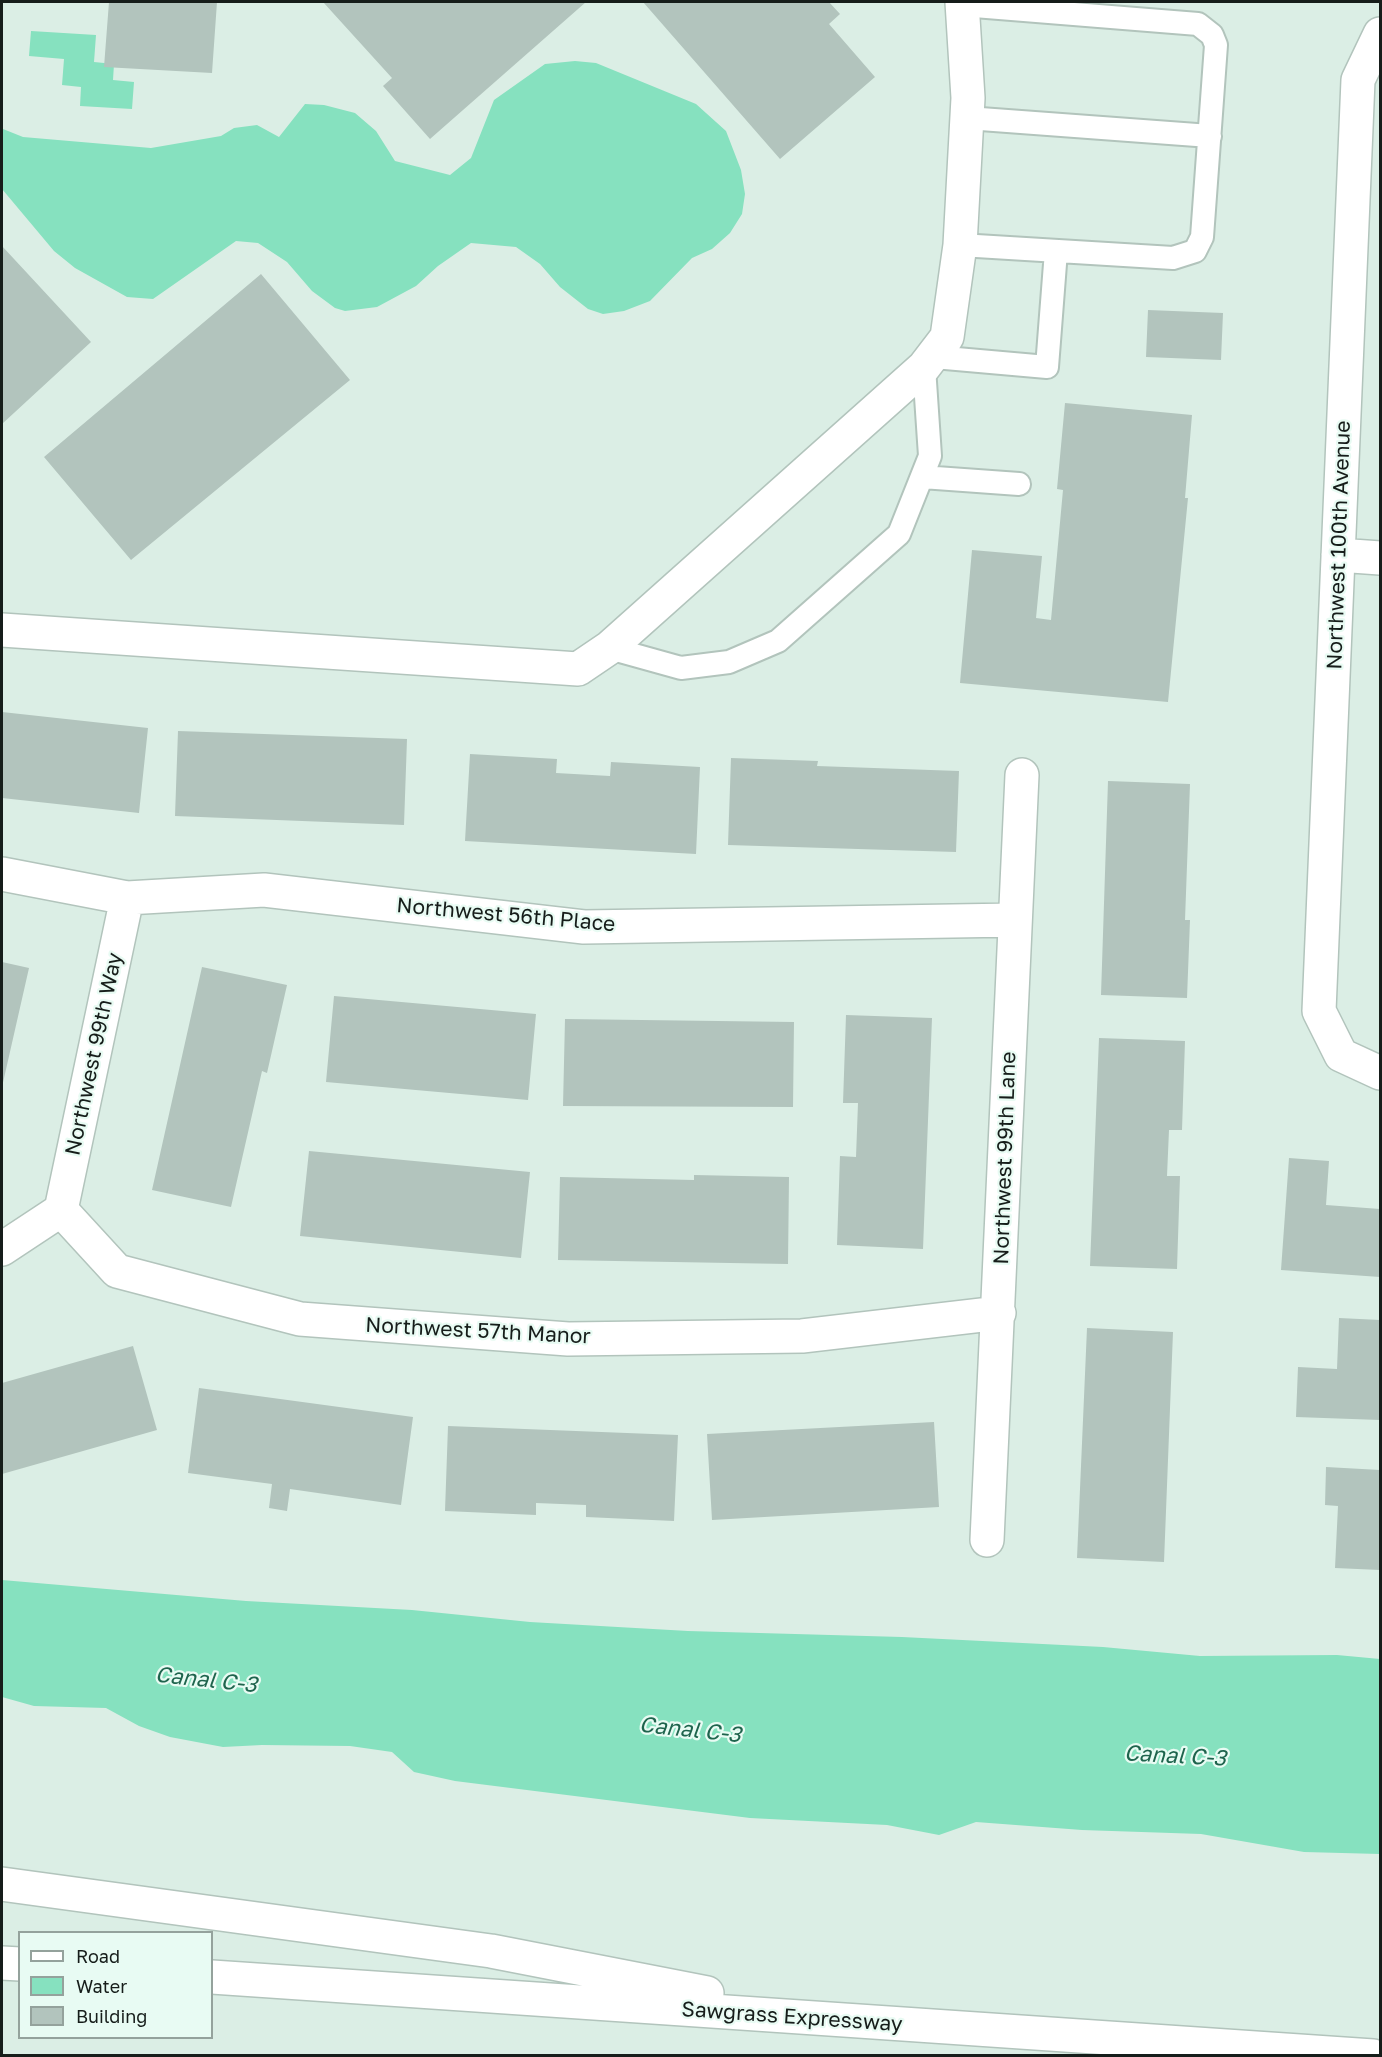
<!DOCTYPE html>
<html>
<head>
<meta charset="utf-8">
<style>
  body { margin:0 }
  #map { position:relative; width:1382px; height:2057px; overflow:hidden; background:#dbeee5; font-family:"Golos Text",sans-serif }
  canvas { display:block }
  .frame { position:absolute; inset:0; border:3px solid #161d1a; pointer-events:none }
  .legend { position:absolute; left:18px; top:1931px; width:195px; height:108px; box-sizing:border-box; background:#e8fbf3; border:2px solid #94a29c; margin:0; padding:8px 10px; list-style:none; font-size:18px; color:#161d1a }
  .legend li { display:flex; align-items:center; gap:12px; height:30px }
  .legend b { width:30px; border:2px solid #94a29c }
</style>
</head>
<body>
<div id="map">
<canvas width="1382" height="2057"></canvas>
<div class="frame"></div>
<ul class="legend">
<li><b style="height:8px;background:#fff"></b>Road</li>
<li><b style="height:16px;background:#86e1bf"></b>Water</li>
<li><b style="height:16px;background:#b2c4bd"></b>Building</li>
</ul>
</div>
<script>
const g = document.querySelector('canvas').getContext('2d');
g.lineJoin = 'round';
function fill(path, color) { g.fillStyle = color; g.fill(path, 'evenodd'); }
const shape = rows => new Path2D(rows.map(r => 'M' + r).join(''));
function strokePath(path, color, width, dash) { g.strokeStyle = color; g.lineWidth = width; g.lineCap = dash ? 'butt' : 'round'; g.setLineDash(dash || []); g.stroke(path); }
function drawText(font, color, halo, rows, align = 'center') {
  g.font = font + ' "Golos Text",sans-serif'; g.lineWidth = 4.5; g.setLineDash([]); g.textBaseline = 'middle'; g.strokeStyle = halo; g.fillStyle = color; for (const [text, x, y, turn = 0] of rows) {
    g.save(); g.translate(x, y); g.rotate((+turn || 0) * Math.PI / 180); g.textAlign = isNaN(turn) ? turn : align; if (halo) g.strokeText(text, 0, 0); g.fillText(text, 0, 0); g.restore();
  }
}
const water = shape([
  [31,31,96,35,94,62,114,64,113,80,134,82,132,109,80,106,81,87,62,85,64,59,29,56],
  [575,61,596,63,696,104,726,131,741,170,745,194,742,214,730,233,712,249,692,258,650,301,624,311,603,314,588,309,560,287,540,264,516,247,471,243,438,266,416,286,377,307,345,311,335,308,312,291,287,262,258,243,236,241,153,299,127,297,75,268,54,251,2,189,2,124,3,129,23,137,151,148,221,136,234,128,257,125,279,137,305,104,324,105,355,113,376,131,395,161,450,175,471,158,494,100,545,64],
  [2,1580,246,1601,412,1610,530,1622,688,1631,902,1637,1103,1647,1200,1656,1337,1655,1380,1659,1380,1854,1304,1852,1201,1834,1082,1830,976,1822,939,1835,887,1825,750,1818,455,1781,414,1772,392,1752,350,1746,262,1745,223,1747,170,1737,139,1726,106,1708,34,1706,2,1697]
]);
const building = shape([
  [109,2,217,2,212,73,104,67],
  [323,2,473,3,586,2,430,139,383,86,392,78],
  [643,2,829,2,840,14,829,24,875,77,780,159],
  [2,246,91,342,2,424],
  [261,274,350,380,131,560,44,457],
  [1148,310,1223,313,1221,360,1146,357],
  [1065,403,1192,415,1185,498,1188,498,1168,702,960,683,972,550,1042,556,1036,618,1051,620,1063,490,1057,489],
  [2,712,148,728,139,813,2,798],
  [178,731,407,739,404,825,175,816],
  [470,754,557,759,556,773,610,776,611,762,700,767,696,854,465,841],
  [731,758,818,761,817,766,959,771,956,852,728,845],
  [1108,781,1190,784,1185,920,1190,920,1187,998,1101,995],
  [2,962,29,968,2,1087],
  [202,967,287,985,267,1073,262,1071,231,1207,152,1190],
  [334,996,536,1014,528,1100,326,1082],
  [846,1015,932,1018,923,1249,837,1245,840,1156,856,1157,858,1103,843,1103],
  [565,1019,794,1022,793,1107,563,1106],
  [1099,1038,1185,1041,1182,1130,1169,1130,1167,1176,1180,1176,1177,1269,1090,1266],
  [309,1151,530,1172,521,1258,300,1236],
  [1289,1158,1329,1161,1326,1205,1380,1209,1380,1277,1281,1270],
  [694,1175,789,1177,788,1264,558,1260,560,1177,694,1180],
  [1339,1318,1380,1320,1380,1420,1296,1417,1298,1367,1337,1369],
  [1087,1328,1173,1332,1164,1562,1077,1558],
  [133,1346,157,1430,2,1474,2,1383],
  [199,1388,413,1417,401,1505,290,1489,287,1511,269,1508,272,1484,188,1473],
  [934,1422,939,1507,712,1520,707,1434],
  [448,1426,678,1435,674,1521,586,1517,586,1505,536,1503,536,1515,445,1511],
  [1326,1467,1380,1470,1380,1570,1335,1568,1338,1506,1325,1505]
]);
const lane = shape([
  [967,118,1210,136],
  [960,245,1173,258,1195,251,1202,237,1216,45,1212,35,1198,24,962,5],
  [934,357,1047,367,1056,251],
  [922,477,1019,484],
  [609,648,681,668,729,662,778,641,899,534,930,456,924,367]
]);
const street = shape([
  [1380,34,1358,80,1319,1011,1341,1055,1380,1073],
  [1338,555,1380,558],
  [2,630,578,669,609,648,924,367,947,337,960,245,968,98,962,2],
  [2,874,127,898,264,890,584,927,1014,920],
  [61,1210,127,898],
  [2,1249,61,1210,117,1271,300,1319,568,1339,802,1336,999,1313],
  [987,1540,1022,775]
]);
const highway = shape([
  [2,1884,491,1951,707,1993],
  [2,1963,20,1964],
  [212,1977,1373,2056]
]);
const streetNames = [
  ["Northwest 100th Avenue",1339,545,-88],
  ["Northwest 56th Place",506,915,5],
  ["Northwest 99th Way",94,1054,-78],
  ["Northwest 99th Lane",1005,1158,-88],
  ["Northwest 57th Manor",478,1331,3],
  ["Sawgrass Expressway",792,2017,4]
];
const waterNames = [
  ["Canal C-3",206,1680,6],
  ["Canal C-3",690,1730,6],
  ["Canal C-3",1175,1756,3]
];
fill(water, '#86e1bf');
fill(building, '#b2c4bd');
strokePath(lane, '#b2c4bc', 26);
strokePath(street, '#b2c4bc', 36);
strokePath(highway, '#b2c4bc', 36);
strokePath(lane, '#fff', 22);
strokePath(street, '#fff', 33);
strokePath(highway, '#fff', 33);
drawText('21px', '#161d1a', '#e8fbf3', streetNames);
drawText('italic 22px', '#1e644d', '#e8fbf3', waterNames);
</script>
</body>
</html>
